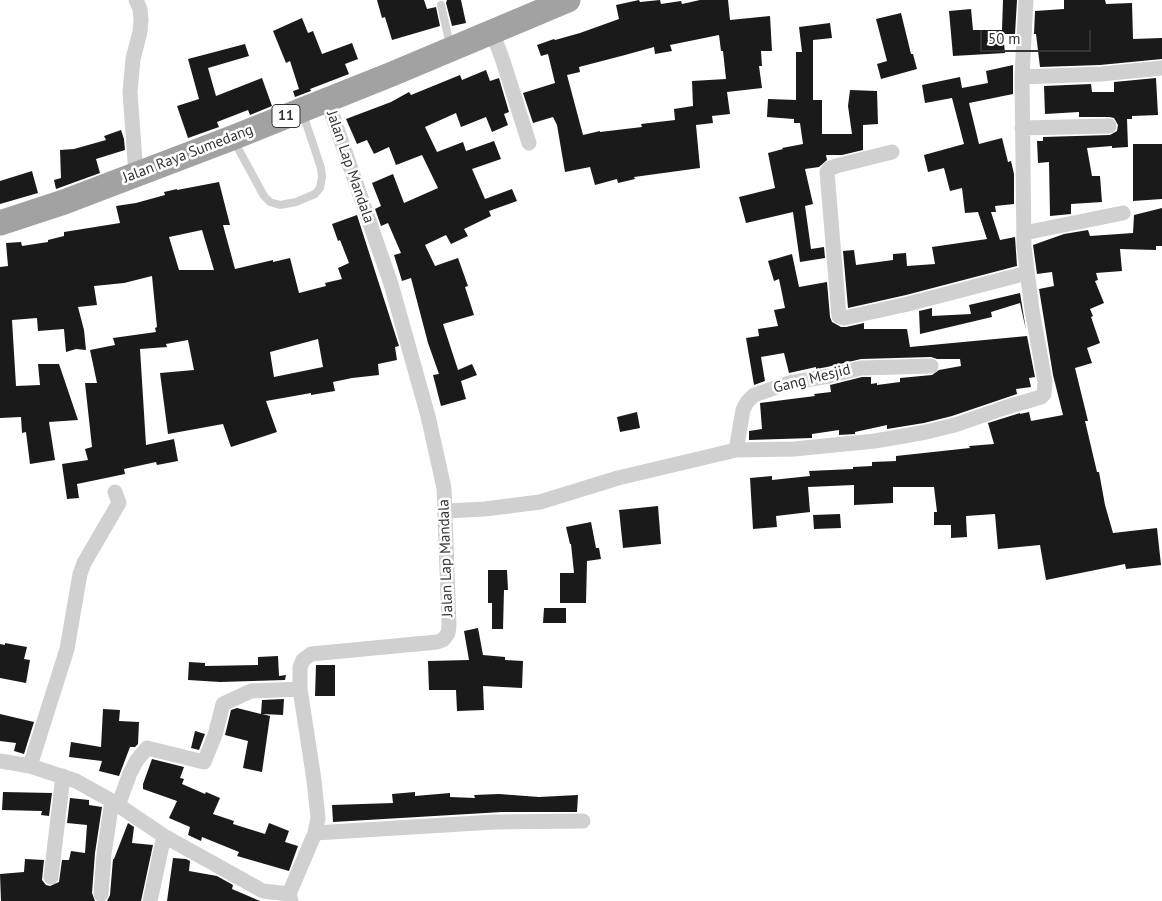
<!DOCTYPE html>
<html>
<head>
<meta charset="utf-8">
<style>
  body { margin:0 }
  #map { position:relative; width:1162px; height:901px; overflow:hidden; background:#fff; font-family:"PT Sans",sans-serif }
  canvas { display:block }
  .scale { position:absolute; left:980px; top:30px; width:111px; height:22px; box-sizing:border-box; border:2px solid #333; border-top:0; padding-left:6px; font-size:15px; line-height:18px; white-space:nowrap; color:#333; -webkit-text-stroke:4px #fff; paint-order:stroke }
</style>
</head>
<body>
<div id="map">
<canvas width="1162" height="901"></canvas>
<div class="scale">50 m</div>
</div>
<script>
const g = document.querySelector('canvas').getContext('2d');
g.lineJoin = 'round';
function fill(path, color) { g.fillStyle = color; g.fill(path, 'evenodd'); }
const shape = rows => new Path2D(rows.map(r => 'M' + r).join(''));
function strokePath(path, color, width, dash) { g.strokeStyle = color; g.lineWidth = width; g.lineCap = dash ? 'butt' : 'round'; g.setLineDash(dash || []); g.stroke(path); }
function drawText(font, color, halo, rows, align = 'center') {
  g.font = font + ' "PT Sans",sans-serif'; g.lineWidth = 5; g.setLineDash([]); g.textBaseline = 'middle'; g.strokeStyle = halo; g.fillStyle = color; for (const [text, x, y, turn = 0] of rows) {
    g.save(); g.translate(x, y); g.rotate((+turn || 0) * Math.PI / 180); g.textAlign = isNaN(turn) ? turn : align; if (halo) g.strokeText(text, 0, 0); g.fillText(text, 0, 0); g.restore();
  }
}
const building = shape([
  [377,0,424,0,427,9,436,7,440,26,392,40,385,17,382,18],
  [447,0,461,0,466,23,452,26,446,3],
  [639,0,640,2,660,0,661,4,681,1,682,4,700,0,728,0,730,20,770,16,772,51,761,51,762,66,759,66,762,88,727,92,730,114,712,116,713,123,696,125,700,168,634,177,635,179,618,183,617,179,595,185,590,167,565,172,557,125,553,117,533,123,523,93,555,83,548,54,541,56,537,45,554,39,555,40,580,33,619,19,616,5],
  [719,35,721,51,723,51,726,79,692,81,693,106,674,109,675,120,641,124,642,127,600,132,600,131,583,135,567,75,580,72,579,67,625,55,654,47,655,54,672,51,670,45],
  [1003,0,1017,0,1015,34,1003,34,1005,53,953,56,949,11,971,9,973,30,1002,30],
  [1064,0,1105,0,1106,4,1132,3,1133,39,1162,38,1162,59,1100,65,1040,67,1036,34,1034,34,1035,11,1064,9],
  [901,13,911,54,913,54,917,69,881,79,877,64,887,61,876,19],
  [302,18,308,33,313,31,322,54,352,43,358,59,345,64,349,74,310,89,311,91,295,97,293,91,299,89,290,61,286,63,273,31],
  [830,23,832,38,813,40,813,100,822,100,822,134,852,134,848,106,850,90,877,91,878,124,863,125,863,150,842,155,826,155,827,160,819,167,805,169,813,204,805,206,811,249,824,247,825,258,800,262,793,212,746,223,739,197,775,188,768,153,783,149,782,148,803,144,800,123,794,123,794,119,767,117,768,99,796,100,796,52,802,52,799,27],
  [245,44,249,56,208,68,216,96,262,78,272,106,250,115,248,110,217,122,219,127,188,138,177,106,199,99,188,59],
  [1013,65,1013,94,969,103,979,144,1002,138,1008,162,1011,161,1014,174,1014,204,995,206,996,212,991,212,1000,240,1015,237,1017,266,906,295,848,308,843,251,854,250,856,265,893,260,893,254,906,253,907,266,935,264,932,247,987,239,978,212,965,213,962,188,950,191,944,168,928,172,924,155,964,144,952,98,925,103,922,85,960,77,962,88,988,83,986,71],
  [486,70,490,81,499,78,509,112,504,114,508,125,492,132,486,117,461,127,456,113,425,127,437,152,463,142,466,151,494,141,501,159,472,169,485,199,512,189,517,201,489,211,491,216,464,229,468,236,451,244,446,235,425,245,435,266,458,258,468,286,465,287,474,315,443,324,458,370,472,364,477,375,461,381,466,399,441,406,433,375,439,374,428,343,411,278,402,281,394,255,401,253,388,223,381,226,375,209,381,206,372,183,393,174,404,203,438,188,422,155,396,165,389,147,374,154,367,140,357,144,346,119,391,102,409,92,411,95,460,75,462,80],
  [1156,78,1158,115,1132,116,1132,119,1127,119,1128,147,1112,148,1112,146,1087,148,1092,176,1100,176,1102,202,1071,204,1071,214,1050,216,1049,162,1038,163,1037,141,1043,141,1043,137,1110,135,1117,131,1118,125,1114,118,1109,117,1079,117,1079,112,1045,114,1044,86,1091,84,1092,92,1114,92,1114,82],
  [121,130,124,139,125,150,96,159,100,173,56,189,54,180,61,178,60,150,74,149,106,140,104,136],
  [1133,144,1162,144,1162,199,1133,201],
  [32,171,38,193,0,204,0,181],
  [219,182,230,225,223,225,235,269,273,260,273,262,290,258,299,293,326,286,325,283,342,279,338,268,349,263,340,240,338,241,332,224,357,215,399,346,395,347,397,360,378,364,379,375,352,378,333,382,335,391,311,395,311,393,266,401,277,432,231,447,223,424,168,434,160,373,194,370,188,340,166,344,167,347,140,349,146,445,174,439,178,461,157,465,156,462,124,469,125,474,77,484,79,498,67,499,62,464,88,460,85,449,92,447,85,383,97,383,90,350,115,345,113,338,156,332,155,328,157,327,152,276,124,283,94,286,97,305,78,307,84,330,86,350,76,349,66,352,64,329,38,331,37,318,12,320,16,386,40,385,38,364,59,364,78,420,49,422,55,460,30,464,26,432,22,433,21,417,0,418,0,267,8,266,6,243,21,242,22,246,48,242,48,240,64,236,64,232,120,223,116,206,136,203,165,195,164,192,177,189,177,190],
  [202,230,214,270,179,270,169,237],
  [318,339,323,367,274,377,270,352],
  [1162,208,1162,246,1156,246,1156,250,1120,249,1122,271,1096,273,1098,280,1095,281,1104,303,1090,309,1093,316,1091,317,1100,343,1087,348,1092,363,1075,368,1088,421,1085,421,1097,472,1099,472,1105,505,1113,533,1157,528,1161,565,1126,569,1125,564,1046,580,1040,545,998,549,995,514,966,516,967,537,951,538,951,525,934,525,934,512,937,512,934,487,893,487,893,503,854,505,854,485,808,487,810,512,776,516,777,527,753,529,750,478,772,476,772,480,810,476,809,471,853,469,853,467,872,466,872,462,896,461,896,456,970,448,969,446,994,444,988,423,1020,413,1020,414,1029,412,1031,421,1063,415,1053,375,1039,289,1054,286,1052,272,1037,274,1033,245,1064,234,1088,230,1090,236,1133,233,1134,215],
  [792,254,799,287,827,282,830,317,832,322,841,327,846,327,864,323,864,329,907,329,910,347,1027,336,1035,377,1029,378,1031,387,1016,389,1017,394,952,416,924,423,887,429,887,425,855,432,855,434,839,435,839,430,812,434,812,438,749,440,749,431,762,429,760,403,815,396,814,394,831,392,830,385,862,377,871,377,871,384,877,383,877,385,900,382,900,378,932,375,939,370,961,366,960,359,937,359,931,357,861,359,827,367,816,369,816,367,789,373,784,353,761,357,765,381,754,385,746,338,759,336,758,329,778,326,774,310,785,308,779,279,774,281,768,261],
  [1020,293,1026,330,1020,303,991,312,992,317,920,334,919,311,932,308,932,316,971,314,969,305],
  [637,412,640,428,620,432,617,417],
  [658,506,661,544,623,548,619,510],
  [840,514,841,528,814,529,813,515],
  [591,522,596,548,599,548,601,559,587,561,586,603,560,603,560,573,574,573,571,544,570,544,566,527],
  [488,570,507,570,508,590,504,590,503,629,492,629,492,603,488,603],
  [544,608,566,608,566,623,543,623],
  [478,628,483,655,505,657,505,660,523,661,522,688,483,686,484,710,457,711,456,690,429,690,428,661,469,660,464,631],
  [5,643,27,647,24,659,30,660,26,683,0,678,0,644,5,645],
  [278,656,279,676,286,675,285,680,220,682,188,680,189,662,205,663,205,666,258,665,258,657],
  [316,665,335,665,335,696,315,696],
  [284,699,283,715,262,714,270,716,262,772,243,768,248,741,225,735,231,710,237,708,261,714,262,700],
  [103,709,120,710,119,721,139,722,138,744,135,747,130,747,119,776,99,771,102,761,69,757,71,742,101,747],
  [0,714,34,722,24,754,14,751,16,743,0,741],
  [195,731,205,734,199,750,191,748],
  [152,759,184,767,180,778,184,779,182,784,205,794,206,792,220,798,213,814,234,821,233,824,265,834,269,823,289,831,285,842,298,846,289,871,237,856,239,852,202,837,201,841,188,835,190,827,169,818,177,801,143,789,143,784],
  [3,792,52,793,49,816,41,815,42,811,2,810],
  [415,792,415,796,450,793,450,797,475,798,474,795,499,794,539,797,578,795,577,812,502,812,333,822,332,805,393,803,392,794],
  [70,798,89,800,89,805,102,807,95,853,92,893,95,901,1,901,0,874,24,872,25,859,44,860,42,880,46,885,50,886,59,882,62,860,69,860,71,851,85,853,87,825,67,823],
  [128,823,134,827,132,843,153,845,141,901,107,901,110,895,113,859,114,859],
  [173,858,186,859,190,861,189,871,217,876,233,885,232,889,260,901,167,901]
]);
const service = shape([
  [441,5,450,45],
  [234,141,264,196,270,202,280,205,296,202,315,194,320,188,322,177,321,168,303,114]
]);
const minor = shape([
  [492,31,503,61,529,143],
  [1022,77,1101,74,1162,68],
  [1022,128,1109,126],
  [892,152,836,166,829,169,827,172,839,316,844,318,908,304,1027,273],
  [136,175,130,92,133,59,140,32,141,20,140,9,136,0],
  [1024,233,1123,213],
  [736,450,743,410,747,402,754,395,789,383,829,376,861,368,931,366],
  [446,511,485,509,540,502,618,478,736,450,794,449,875,441,926,432,955,425,1004,408,1041,397,1044,394,1045,382,1032,310,1024,247,1022,77,1026,0],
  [0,761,30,766,76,781,112,801,164,836,263,891,289,894],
  [30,766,67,649,80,574,84,563,119,503,115,492],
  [118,806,130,773,137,760,147,748,204,762,215,735,223,704,251,691,300,689],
  [315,833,494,822,583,821],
  [51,877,63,776],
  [101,894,104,854,112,801],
  [150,901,164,836],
  [291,901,289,894,315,833,318,818,314,780,300,689,300,667,303,660,311,654,437,642,443,640,446,636,448,633,449,625,444,488,428,416,391,284,327,100]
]);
const trunk = shape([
  [0,223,64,202,232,138,392,74,568,0]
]);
const shields = [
  [286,116,28]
];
const shieldNames = [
  ["11",286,116]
];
const streetNames = [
  ["Jalan Raya Sumedang",188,154,-21],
  ["Jalan Lap Mandala",350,167,71],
  ["Gang Mesjid",812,379,-14],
  ["Jalan Lap Mandala",446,558,-92]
];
fill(building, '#1a1a1a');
strokePath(service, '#d0d0d0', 8);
strokePath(minor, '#d0d0d0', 15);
strokePath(trunk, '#a2a2a2', 25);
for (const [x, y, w] of shields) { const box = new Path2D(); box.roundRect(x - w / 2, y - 11.5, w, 23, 4); g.fillStyle = '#fff'; g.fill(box); strokePath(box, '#333', 1); }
drawText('bold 14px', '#333', null, shieldNames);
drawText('15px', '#333', '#fff', streetNames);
</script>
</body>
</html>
